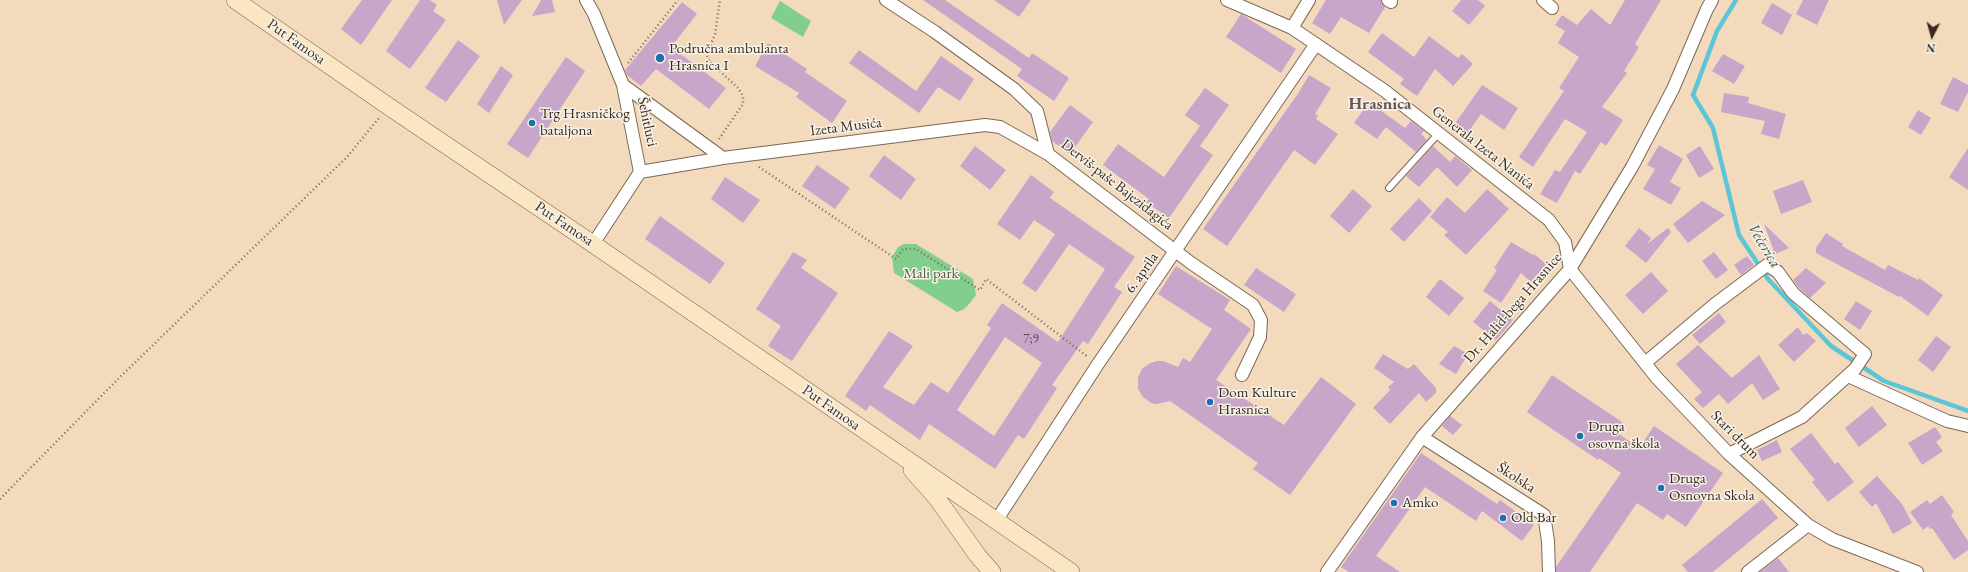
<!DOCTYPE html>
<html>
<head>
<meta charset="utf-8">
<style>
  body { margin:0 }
  #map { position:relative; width:1968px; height:572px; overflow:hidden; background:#f4dabd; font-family:"EB Garamond",serif }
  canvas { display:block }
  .north { position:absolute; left:1912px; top:16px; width:40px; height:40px; -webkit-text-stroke:3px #f7f3e8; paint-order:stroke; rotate:186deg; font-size:11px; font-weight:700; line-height:16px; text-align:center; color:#3b2a1e }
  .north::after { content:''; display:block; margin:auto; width:14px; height:18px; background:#3b2a1e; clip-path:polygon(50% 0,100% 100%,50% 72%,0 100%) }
</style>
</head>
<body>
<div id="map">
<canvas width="1968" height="572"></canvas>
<div class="north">N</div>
</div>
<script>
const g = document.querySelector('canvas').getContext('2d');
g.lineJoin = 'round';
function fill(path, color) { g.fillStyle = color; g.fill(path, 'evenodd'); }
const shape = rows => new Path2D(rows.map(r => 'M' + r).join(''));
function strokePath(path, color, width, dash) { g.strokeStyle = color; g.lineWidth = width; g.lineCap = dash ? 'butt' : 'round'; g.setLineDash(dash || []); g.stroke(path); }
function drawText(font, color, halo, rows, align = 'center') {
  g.font = font + ' "EB Garamond",serif'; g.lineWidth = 3; g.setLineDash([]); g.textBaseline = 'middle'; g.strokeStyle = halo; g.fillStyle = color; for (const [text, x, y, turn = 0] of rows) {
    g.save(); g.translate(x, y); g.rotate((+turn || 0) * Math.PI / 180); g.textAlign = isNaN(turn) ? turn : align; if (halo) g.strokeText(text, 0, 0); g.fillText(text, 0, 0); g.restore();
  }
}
const green = shape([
  [780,1,811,21,803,37,771,18],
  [904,244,916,244,973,279,976,295,970,303,964,309,957,312,894,273,892,257,898,247]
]);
const stream = shape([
  [1736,0,1717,31,1693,95,1713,128,1739,235,1768,279,1831,346,1884,381,1968,411]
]);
const building = shape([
  [362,0,392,0,361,45,341,29],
  [420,0,430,0,437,5,433,11,446,20,410,69,386,51],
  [497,0,522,0,504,25],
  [541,0,552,0,555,12,532,16],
  [923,0,945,0,1029,58,1032,53,1069,78,1054,101,1017,76,1022,69],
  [994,0,1031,0,1019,17],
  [1326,0,1381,0,1385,7,1369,33,1341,17,1330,34,1312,23],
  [1461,0,1478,0,1485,6,1469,25,1452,11],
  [1625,0,1661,0,1635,44,1639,47,1624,71,1627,73,1602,107,1623,120,1606,146,1601,142,1580,174,1575,171,1557,203,1540,194,1555,170,1560,172,1587,132,1565,119,1533,167,1519,157,1564,91,1559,88,1579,57,1558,43,1565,31,1555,25,1562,15,1577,25,1591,9,1610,25],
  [1803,0,1829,0,1817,25,1796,14],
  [682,2,697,14,671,47,726,88,709,109,656,69,641,86,627,75,625,70],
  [1772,3,1792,15,1782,35,1761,23],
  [1241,14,1296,49,1281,73,1226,37],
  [1382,33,1414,57,1429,36,1458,58,1462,54,1473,64,1453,86,1435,69,1417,96,1400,84,1404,79,1368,52],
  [458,40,480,56,446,102,425,88],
  [768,43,807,69,805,72,847,101,832,123,796,97,799,93,755,66],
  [859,50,916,91,941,56,974,79,960,101,938,87,919,113,849,63],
  [1723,54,1745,66,1734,84,1712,71],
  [566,57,585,71,528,158,507,144],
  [501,66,513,75,489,113,477,104],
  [1309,75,1331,88,1315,114,1318,116,1316,119,1338,134,1315,165,1294,150,1227,246,1203,229,1299,92],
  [1953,77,1968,85,1968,92,1958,112,1940,104],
  [1482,85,1518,108,1504,130,1481,114,1467,134,1454,125],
  [1205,88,1229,105,1200,146,1213,155,1169,218,1146,202,1149,199,1103,165,1118,144,1164,177,1200,126,1185,115],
  [1724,93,1749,97,1748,103,1786,114,1779,139,1761,134,1765,121,1721,112],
  [1369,102,1405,128,1411,121,1424,131,1421,134,1427,140,1416,152,1386,127,1377,139,1354,123],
  [1070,105,1093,122,1070,154,1052,141,1050,132],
  [1918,110,1931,118,1921,135,1908,127],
  [1659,145,1683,159,1670,182,1681,188,1671,205,1643,189,1655,169,1647,165],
  [975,146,1006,170,990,190,960,166],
  [1433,146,1450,162,1455,156,1472,170,1457,187,1437,167,1419,187,1406,176],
  [1700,146,1714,169,1699,178,1686,155],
  [1968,148,1968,190,1949,177],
  [884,155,916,179,901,200,869,176],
  [817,165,850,188,835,209,802,186],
  [1031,175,1054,192,1050,198,1135,257,1114,287,1122,292,1088,344,1083,341,1052,385,1057,388,1024,439,1018,435,995,469,929,424,920,440,870,405,866,411,845,396,889,331,913,346,883,387,914,405,931,382,948,393,991,328,987,325,1002,303,1058,342,1105,269,1069,244,1036,292,1022,283,1055,234,1034,220,1020,240,997,224],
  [1005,337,1042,363,994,436,957,410],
  [725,177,760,200,743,223,711,199],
  [1803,180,1812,202,1781,214,1773,191],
  [1353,189,1372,206,1349,233,1330,216],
  [1487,189,1509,209,1466,255,1444,235,1448,232,1430,217,1447,197,1465,213],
  [1419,198,1432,211,1404,242,1390,229],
  [1702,201,1725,215,1688,243,1673,224],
  [660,216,725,263,710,284,645,239],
  [1764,224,1789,248,1775,254],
  [1639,228,1651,238,1647,244,1668,228,1671,232,1646,263,1625,246],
  [1826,233,1843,244,1842,246,1885,270,1888,265,1918,280,1919,278,1943,295,1928,316,1900,296,1899,297,1816,253,1816,248],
  [1511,242,1533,255,1534,254,1546,264,1531,282,1521,273,1501,303,1483,291,1497,270,1494,268],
  [793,252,807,260,801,268,838,293,792,361,768,346,781,326,756,309],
  [1714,252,1728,270,1716,279,1702,261],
  [1747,256,1754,265,1741,275,1734,265],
  [1176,266,1230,300,1224,310,1251,329,1216,380,1284,425,1321,377,1356,404,1290,495,1253,469,1258,463,1170,401,1157,404,1151,403,1142,396,1138,389,1138,378,1142,369,1150,363,1157,361,1163,361,1178,367,1183,358,1190,362,1212,329,1158,294],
  [1256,268,1296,294,1284,312,1244,285],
  [1806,268,1826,283,1810,298,1799,288,1793,280],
  [1651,272,1668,291,1643,314,1625,295],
  [1440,279,1464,298,1449,316,1426,297],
  [1490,301,1513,320,1496,340,1473,322],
  [1856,301,1872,311,1860,330,1844,319],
  [1719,313,1726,322,1700,344,1692,335],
  [1798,327,1803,335,1807,333,1816,341,1794,362,1778,345],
  [1936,336,1951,347,1933,372,1918,360],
  [1698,345,1732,378,1759,355,1780,389,1763,400,1752,383,1728,404,1719,394,1703,408,1694,399,1702,392,1676,364],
  [1454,346,1468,354,1456,374,1439,364],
  [1383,354,1408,369,1414,364,1436,388,1436,393,1426,402,1419,393,1390,424,1373,408,1390,390,1388,387,1394,382,1374,368],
  [1552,375,1622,422,1616,432,1639,448,1654,426,1723,473,1686,527,1667,514,1663,520,1637,503,1590,572,1556,572,1556,567,1621,473,1599,458,1598,460,1527,412],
  [1872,406,1887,425,1859,447,1845,428],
  [1450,416,1462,425,1453,435,1442,426],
  [1935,427,1942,437,1936,442,1943,451,1922,465,1908,443],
  [1811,433,1835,464,1838,462,1854,482,1828,502,1812,482,1815,480,1790,449],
  [1777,440,1782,452,1762,461,1757,450],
  [1421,453,1497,504,1500,500,1534,525,1522,541,1482,511,1476,521,1425,487,1376,556,1400,572,1349,572,1341,567],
  [1877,476,1902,504,1912,523,1893,534,1876,503,1872,507,1859,492],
  [1942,495,1954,512,1951,515,1968,541,1968,550,1954,560,1932,528,1930,529,1928,526,1923,530,1910,512,1927,500,1930,504],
  [1762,499,1778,518,1713,572,1688,572,1682,565],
  [1778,558,1789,572,1760,572]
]);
const path = shape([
  [628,63,678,0],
  [719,139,743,104,743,96,738,88,709,61,707,55,715,34,720,0],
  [759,167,896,259,903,249,916,249,980,290,986,279,1088,357],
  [0,499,117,380,347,157,379,118]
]);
const service = shape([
  [1389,188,1439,133]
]);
const minor = shape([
  [586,0,594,14,623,85,640,172,593,244],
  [886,0,935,32,1014,89,1037,111,1048,154,1191,263,1253,305,1261,320,1260,337,1242,375],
  [1227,0,1292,28,1385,91,1549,220,1565,242,1570,269,1656,377,1729,454,1808,525,1832,539,1917,572],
  [1388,0,1391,2],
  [1543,0,1552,8],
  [1292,28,1309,0],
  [623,85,723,158],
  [640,172,723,158,985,125,1000,127,1048,154],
  [1645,363,1715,304,1767,265,1778,272,1793,293,1865,354,1855,369,1802,417,1729,454],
  [1848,376,1947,421,1968,426],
  [1422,437,1544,515,1548,541,1549,572],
  [996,521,1098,364,1316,44],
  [1327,572,1422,437,1570,269,1632,167,1673,89,1707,9,1712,0],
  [1748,572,1808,525]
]);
const secondary = shape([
  [235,0,388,106,593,244,1071,572],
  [912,470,936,497,978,556,992,572]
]);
const markers = [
  [660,58,5,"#1f6fb2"],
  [532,123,4,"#1f6fb2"],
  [1210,402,4,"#1f6fb2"],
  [1580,436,4,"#1f6fb2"],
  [1661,488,4,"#1f6fb2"],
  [1394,503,4,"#1f6fb2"],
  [1503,518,4,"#1f6fb2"]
];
const numberNames = [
  ["7;9",1031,339]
];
const streetNames = [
  ["Put Famosa",296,42,35],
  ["Šehitluci",647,122,78],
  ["Izeta Musića",846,127,-7],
  ["Generala Izeta Nanića",1483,148,38],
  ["Derviš-paše Bajezidagića",1117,185,38],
  ["Put Famosa",564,224,34],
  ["6. aprila",1142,273,-55],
  ["Dr. Halid-bega Hrasnice",1513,308,-49],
  ["Put Famosa",831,408,35],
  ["Stari drum",1735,435,45],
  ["Školska",1516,478,33]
];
const poiNames = [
  ["Područna ambulanta",669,49],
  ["Hrasnica I",669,66],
  ["Trg Hrasničkog",540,114],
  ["bataljona",540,131],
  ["Dom Kulture",1218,393],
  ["Hrasnica",1218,410],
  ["Druga",1588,427],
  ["osovna škola",1588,444],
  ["Druga",1669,479],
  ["Osnovna Skola",1669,496],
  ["Amko",1402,503],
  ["Old Bar",1511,518]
];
const parkNames = [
  ["Mali park",931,274]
];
const waterNames = [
  ["Večerica",1764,246,59]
];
const quarterNames = [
  ["Hrasnica",1380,104]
];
fill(green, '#82ce8c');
strokePath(stream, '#5cc6d7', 4.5);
fill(building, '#c7a6ca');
strokePath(service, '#7c6856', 8);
strokePath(minor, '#7c6856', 14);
strokePath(secondary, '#7c6856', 18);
strokePath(path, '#7c6856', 2.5, [1, 3]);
strokePath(service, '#fff', 6);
strokePath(minor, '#fff', 12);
strokePath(secondary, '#fbe6c4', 17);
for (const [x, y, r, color] of markers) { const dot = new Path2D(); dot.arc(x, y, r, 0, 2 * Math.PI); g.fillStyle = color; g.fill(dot); strokePath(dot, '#f7f3e8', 1.5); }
drawText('13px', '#5e4949', null, numberNames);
drawText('15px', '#3b2a1e', '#f7f3e8', streetNames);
drawText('15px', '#3b2a1e', '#f7f3e8', poiNames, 'left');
drawText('15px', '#505b3f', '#f7f3e8', parkNames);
drawText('italic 16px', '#455956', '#f7f3e8', waterNames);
drawText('bold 17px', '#6c555a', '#f7f3e8', quarterNames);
</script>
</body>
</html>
